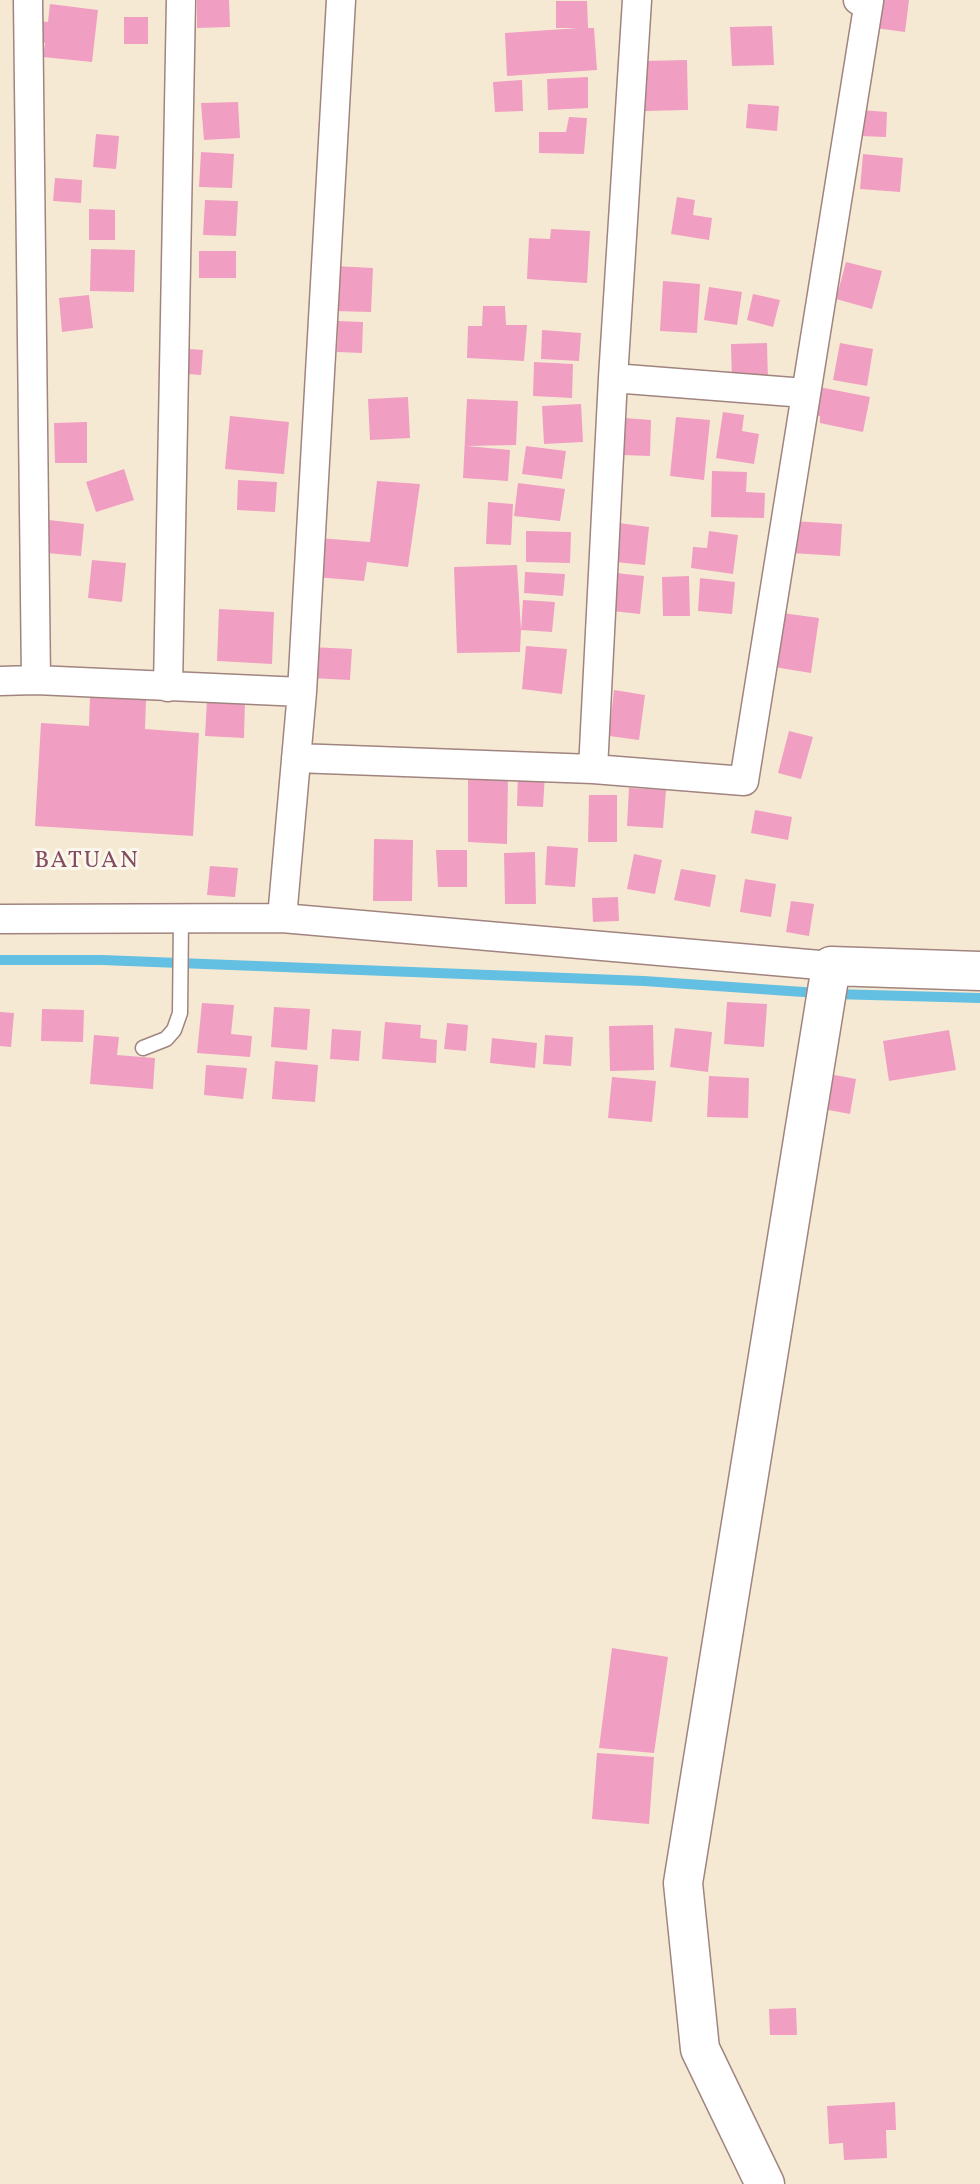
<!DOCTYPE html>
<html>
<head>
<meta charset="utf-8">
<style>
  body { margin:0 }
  canvas { display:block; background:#f6e9d3 }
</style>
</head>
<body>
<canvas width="980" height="2184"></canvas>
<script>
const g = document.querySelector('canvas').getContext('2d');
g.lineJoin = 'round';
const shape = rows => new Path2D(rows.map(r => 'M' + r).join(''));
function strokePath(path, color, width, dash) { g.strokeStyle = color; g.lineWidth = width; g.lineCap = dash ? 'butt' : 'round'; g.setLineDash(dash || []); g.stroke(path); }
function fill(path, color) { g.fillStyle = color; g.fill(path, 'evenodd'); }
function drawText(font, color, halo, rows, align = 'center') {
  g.font = font + ' Vollkorn,serif'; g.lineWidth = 6; g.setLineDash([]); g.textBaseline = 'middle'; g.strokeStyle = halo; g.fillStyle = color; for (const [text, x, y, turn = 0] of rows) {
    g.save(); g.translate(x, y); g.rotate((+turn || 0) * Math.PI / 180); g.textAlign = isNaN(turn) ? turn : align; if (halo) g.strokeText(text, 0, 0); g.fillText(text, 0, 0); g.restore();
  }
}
const stream = shape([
  [0,960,102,960,644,981,818,993],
  [833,994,980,998]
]);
const building = shape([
  [197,0,229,0,230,27,197,28],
  [872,0,909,0,905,32,868,27],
  [556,1,587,1,588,28,594,28,597,70,507,76,505,33,579,28,556,28],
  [50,4,98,10,92,62,43,57,45,43,27,42,30,20,48,22],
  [124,17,148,17,148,44,124,44],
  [772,26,774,65,732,66,730,27],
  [687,60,688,110,645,111,643,61],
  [588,77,588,108,548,110,547,79],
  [522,80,523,111,495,112,493,82],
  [238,102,240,138,204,140,201,103],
  [748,104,779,106,777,131,746,128],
  [861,110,887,112,886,137,860,136],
  [569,117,587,118,584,154,539,153,539,132,566,132],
  [96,134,119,136,116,169,93,167],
  [201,152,234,154,232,188,199,187],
  [863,154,903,158,900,192,860,189],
  [55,178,82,180,81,203,53,201],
  [677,197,695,200,693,215,712,218,709,240,671,234],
  [205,200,238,201,236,236,203,235],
  [89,209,115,210,115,240,89,240],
  [551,229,590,231,587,283,527,279,529,238,550,239],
  [91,249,135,250,134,292,90,291],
  [199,251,236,251,236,278,199,278],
  [846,262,882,271,872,309,836,299],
  [334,266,373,268,371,312,333,311],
  [663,281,700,284,697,333,660,331],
  [709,287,742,292,737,325,704,320],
  [753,294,780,300,773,327,747,320],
  [89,295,93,328,62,332,59,298],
  [483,306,505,306,506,325,527,325,524,361,467,358,468,326,482,326],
  [338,321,363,322,362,353,337,352],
  [542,330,581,333,579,361,541,359],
  [767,343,768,382,732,383,731,344],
  [840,343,873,349,867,386,833,380],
  [175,348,203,350,201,375,174,373],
  [534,362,573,364,572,398,533,396],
  [809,385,870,397,863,432,820,423,820,416,803,413],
  [408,397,410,438,370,440,368,399],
  [467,399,518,401,516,445,467,446,510,450,508,481,463,478],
  [581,404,583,442,544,444,542,406],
  [723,412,744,415,742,431,759,434,754,464,716,458],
  [230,416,289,422,284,474,225,469],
  [676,417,710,420,704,480,670,476],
  [624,418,651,420,650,456,622,455],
  [87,422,87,463,55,463,54,423],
  [526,446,566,451,562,479,522,474],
  [124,469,134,500,96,512,86,482],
  [712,471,747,472,746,492,765,493,764,518,711,517],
  [238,480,277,482,275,512,237,510],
  [377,481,420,484,408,567,367,562,364,581,315,577,318,538,370,542],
  [518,483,565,489,560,521,514,516],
  [488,502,513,504,511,545,486,544],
  [49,520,84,524,81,556,46,553],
  [793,521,842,524,840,556,791,553],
  [619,523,649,527,645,565,615,562],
  [526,531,571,532,570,563,526,562],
  [709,531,738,535,733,574,691,568,693,547,707,548],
  [92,560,126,563,122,602,88,598],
  [517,565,521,630,523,600,555,602,552,632,521,630,520,652,457,653,454,567],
  [525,572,565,574,563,596,524,593],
  [616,573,644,576,640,614,612,611],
  [689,576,690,616,663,616,662,577],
  [700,578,735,582,732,614,698,611],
  [219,609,274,612,272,664,217,661],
  [782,613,819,618,811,673,774,667],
  [526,646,567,649,562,694,522,689],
  [311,647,352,649,350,680,310,678],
  [614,690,645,695,639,740,609,736],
  [90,696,146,700,145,729,199,733,193,836,35,826,41,723,89,726],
  [207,700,245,700,244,738,205,736],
  [789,731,813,737,801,779,778,773],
  [518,772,545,773,543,807,517,806],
  [468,773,508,774,507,844,468,842],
  [629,788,666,790,663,828,627,826],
  [589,795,617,795,617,842,588,842],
  [755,810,792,817,788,840,751,833],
  [374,839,413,840,412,901,373,901],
  [547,846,578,848,575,887,545,885],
  [436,850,467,850,467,887,438,887],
  [535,852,536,904,505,904,504,853],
  [634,854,662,860,655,894,627,889],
  [210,866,238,868,235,897,207,895],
  [681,869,716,875,710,907,674,900],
  [745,879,776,884,771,917,740,912],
  [618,897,619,921,593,922,592,898],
  [791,901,814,904,809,936,786,932],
  [727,1002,767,1004,764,1047,724,1044],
  [202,1003,234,1005,231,1034,252,1036,250,1057,197,1053],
  [274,1007,310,1009,307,1050,271,1047],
  [42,1009,84,1010,83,1042,41,1041],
  [0,1012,14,1013,11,1047,0,1046],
  [385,1022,421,1025,420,1038,437,1040,436,1063,382,1059],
  [447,1023,468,1025,466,1051,444,1049],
  [653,1025,654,1070,610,1071,609,1026],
  [675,1028,712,1032,708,1072,670,1067],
  [332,1029,361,1031,359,1061,330,1059],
  [949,1030,956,1070,889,1081,883,1041],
  [94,1035,119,1037,117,1055,155,1058,153,1089,90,1084],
  [545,1035,573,1037,571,1066,543,1064],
  [492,1038,537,1043,535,1068,490,1063],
  [275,1061,318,1065,315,1102,272,1099],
  [206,1065,247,1068,243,1099,204,1095],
  [829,1074,856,1079,850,1114,823,1109],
  [709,1076,749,1078,748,1118,707,1117],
  [612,1077,656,1081,652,1122,608,1118],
  [612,1648,668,1657,654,1753,599,1748],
  [597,1753,654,1757,649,1824,592,1819],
  [796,2008,797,2035,770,2035,769,2009],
  [895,2102,896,2130,886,2130,887,2158,844,2160,843,2143,829,2144,827,2106]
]);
const lane = shape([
  [143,1048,166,1039,174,1030,180,1013,181,919]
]);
const street = shape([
  [28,0,36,680],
  [637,0,613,378,593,769,744,781,869,1,858,0],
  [613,378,805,393],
  [0,681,36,680,302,692],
  [168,687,181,0],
  [296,758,593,769],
  [282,918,302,692,341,0],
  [0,919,282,918,831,966]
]);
const secondary = shape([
  [765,2184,700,2049,683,1883,831,966,980,971]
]);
const quarterNames = [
  ["BATUAN",87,863]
];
strokePath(stream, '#64c0e2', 10);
fill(building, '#f09fc2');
strokePath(lane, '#a0847f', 17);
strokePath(street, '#a0847f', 31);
strokePath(secondary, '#a0847f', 41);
strokePath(lane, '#fff', 14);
strokePath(street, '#fff', 28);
strokePath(secondary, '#fff', 38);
g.letterSpacing = '2px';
drawText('24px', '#844c60', '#fbf7ec', quarterNames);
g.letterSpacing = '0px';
</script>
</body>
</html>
